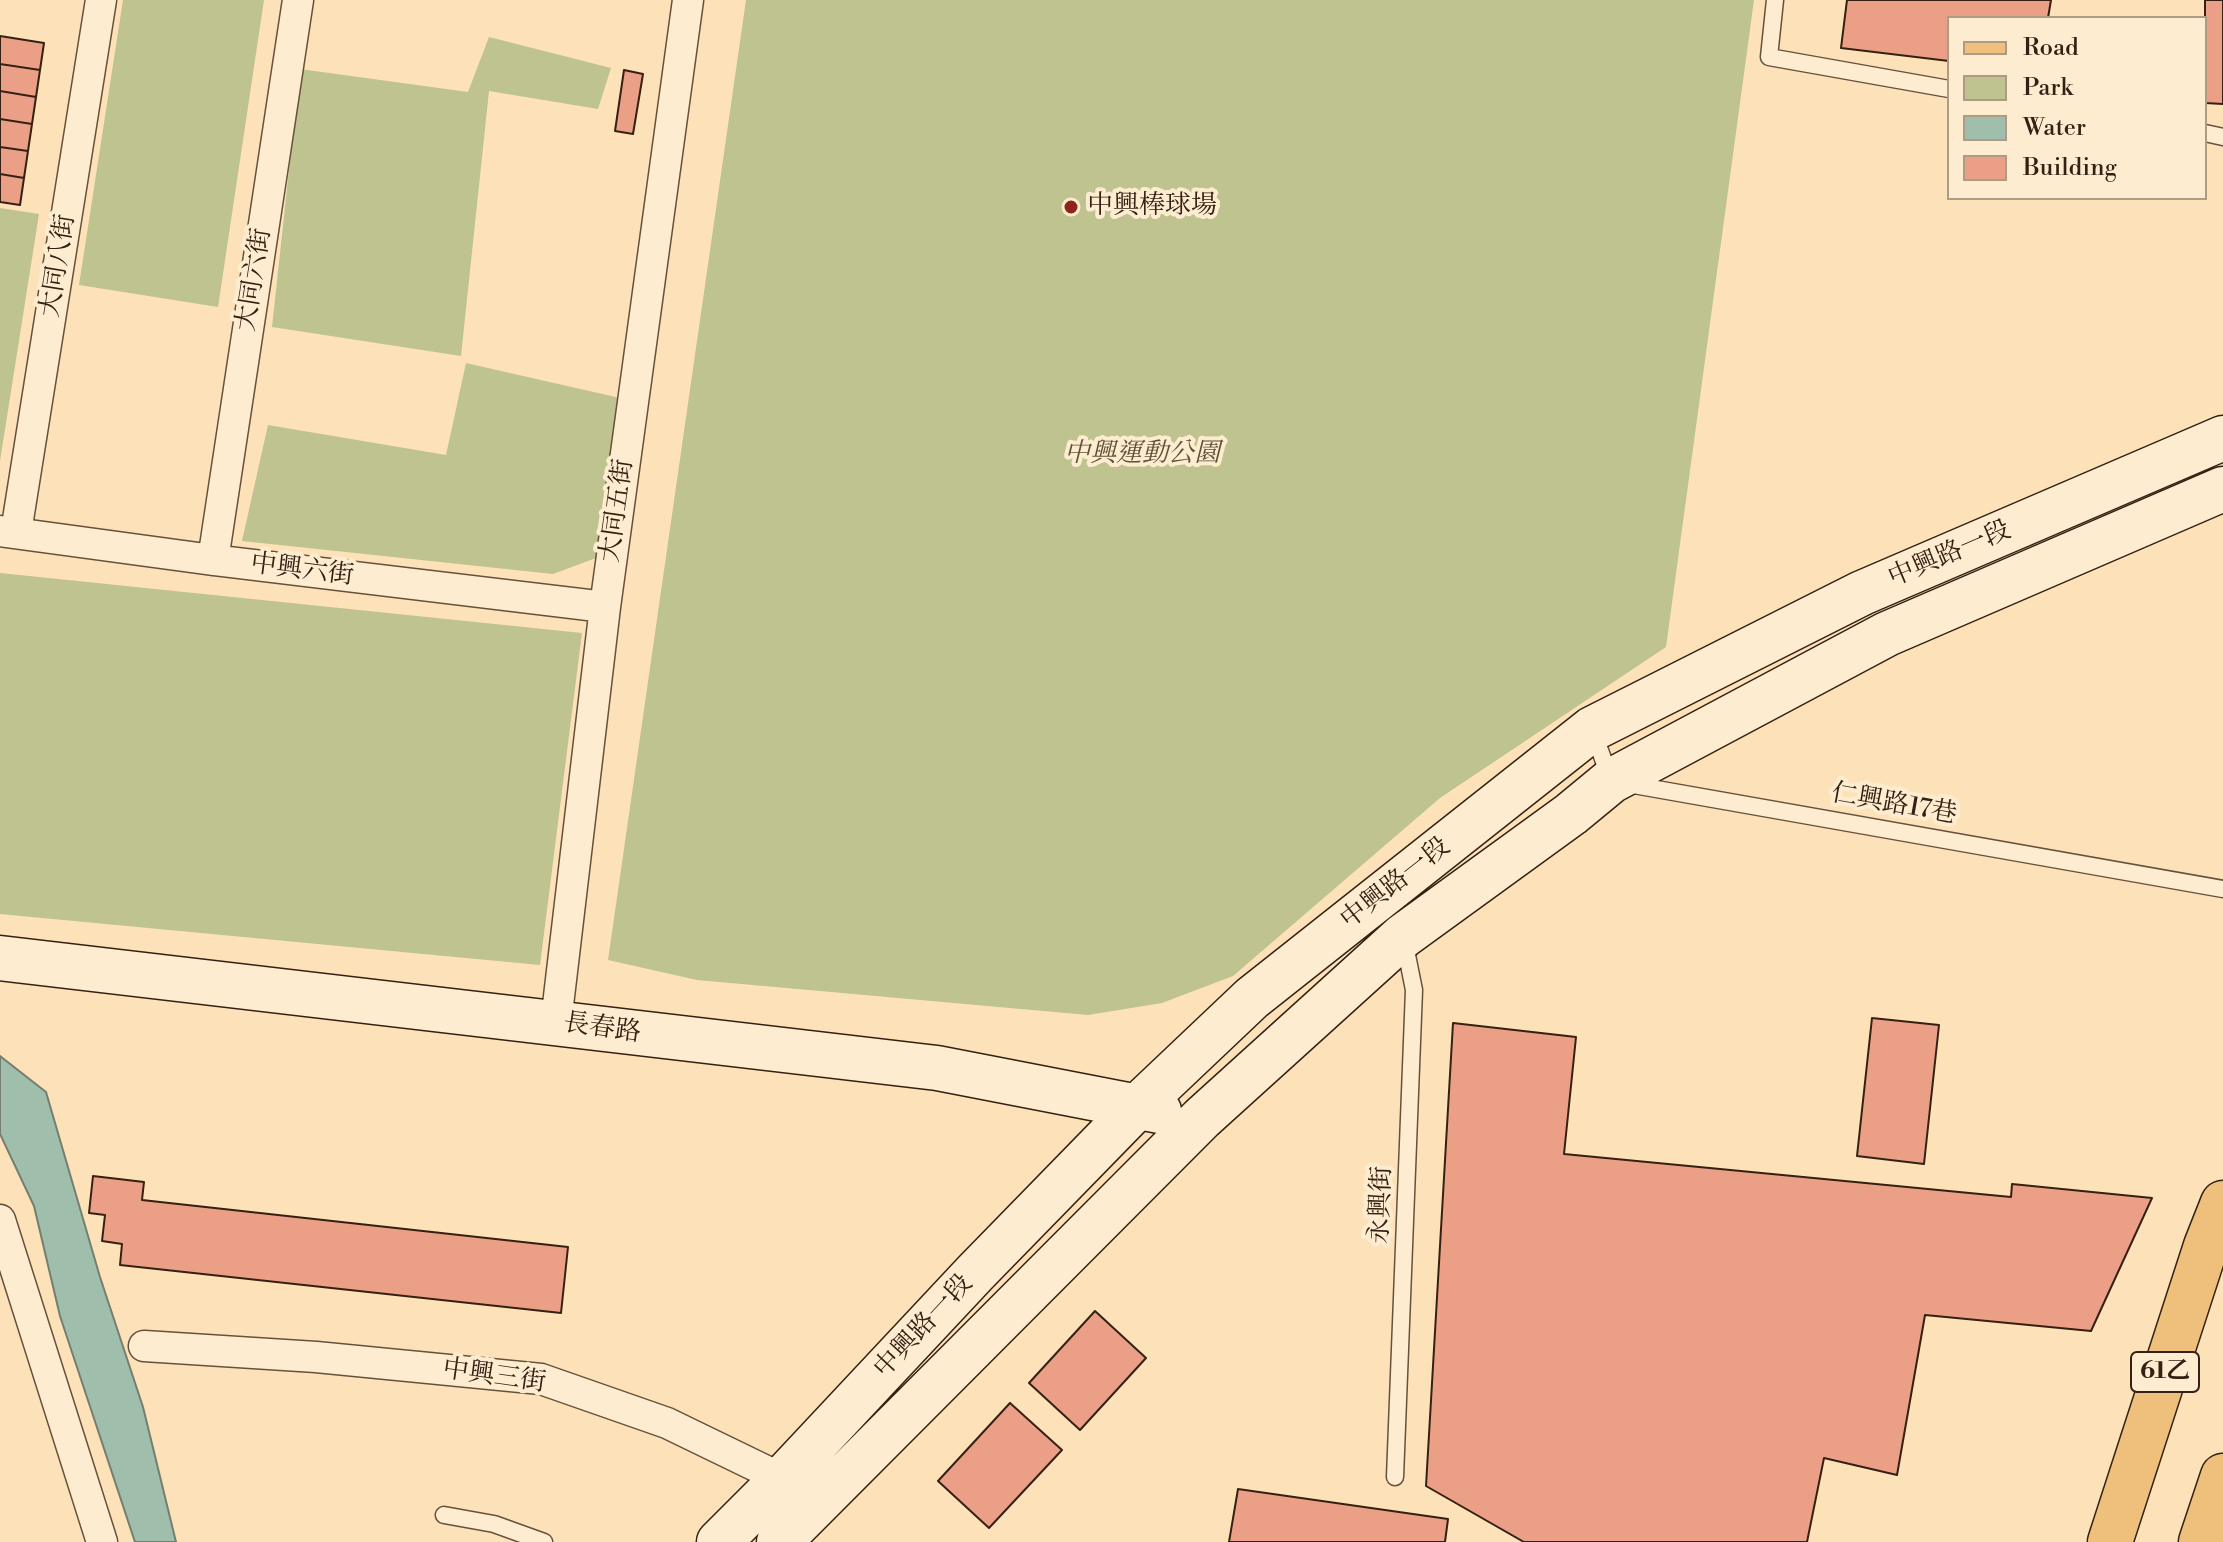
<!DOCTYPE html>
<html>
<head>
<meta charset="utf-8">
<style>
  body { margin:0 }
  #map { position:relative; width:2223px; height:1542px; overflow:hidden; background:#fde1b8; font-family:"Libre Bodoni",serif }
  canvas { display:block }
  .legend { position:absolute; left:1947px; top:16px; width:260px; height:184px; box-sizing:border-box; background:#feecd1; border:2px solid #ad9b85; margin:0; padding:10px 14px; list-style:none; font-size:24px; color:#342113 }
  .legend li { display:flex; align-items:center; gap:16px; height:40px }
  .legend b { width:40px; border:2px solid #ad9b85 }
</style>
</head>
<body>
<div id="map">
<canvas width="2223" height="1542"></canvas>
<ul class="legend">
<li><b style="height:10px;background:#eec07c"></b>Road</li>
<li><b style="height:22px;background:#bfc38f"></b>Park</li>
<li><b style="height:22px;background:#9fbeac"></b>Water</li>
<li><b style="height:22px;background:#eb9f86"></b>Building</li>
</ul>
</div>
<script>
const g = document.querySelector('canvas').getContext('2d');
g.lineJoin = 'round';
function fill(path, color) { g.fillStyle = color; g.fill(path, 'evenodd'); }
const shape = rows => new Path2D(rows.map(r => 'M' + r).join(''));
function strokePath(path, color, width, dash) { g.strokeStyle = color; g.lineWidth = width; g.lineCap = dash ? 'butt' : 'round'; g.setLineDash(dash || []); g.stroke(path); }
function drawText(font, color, halo, rows, align = 'center') {
  g.font = font + ' "Libre Bodoni","Noto Serif TC",serif'; g.lineWidth = 8; g.setLineDash([]); g.textBaseline = 'middle'; g.strokeStyle = halo; g.fillStyle = color; for (const [text, x, y, turn = 0] of rows) {
    g.save(); g.translate(x, y); g.rotate((+turn || 0) * Math.PI / 180); g.textAlign = isNaN(turn) ? turn : align; if (halo) g.strokeText(text, 0, 0); g.fillText(text, 0, 0); g.restore();
  }
}
const green = shape([
  [123,0,264,0,218,307,79,285],
  [746,0,1754,0,1666,647,1440,798,1233,976,1162,1003,1088,1015,697,980,608,960],
  [489,37,611,68,598,109,489,91,461,356,272,327,300,69,468,92],
  [0,208,39,214,0,461],
  [466,363,620,398,596,558,553,574,242,541,268,425,446,455],
  [0,573,582,633,540,965,0,914]
]);
const water = shape([
  [0,1056,46,1092,100,1277,143,1407,176,1542,135,1542,60,1316,34,1206,0,1134,0,1056]
]);
const building = shape([
  [1847,0,2051,0,2048,18,1949,18,1949,61,1841,48,1847,0],
  [2205,0,2223,0,2223,104,2205,103,2205,0],
  [0,36,44,43,40,70,0,64,0,36],
  [0,64,40,70,36,97,0,91,0,64],
  [624,70,643,74,633,134,615,131,624,70],
  [0,91,36,97,32,124,0,119,0,91],
  [0,119,32,124,28,151,0,147,0,119],
  [0,147,28,151,24,178,0,174,0,147],
  [0,174,24,178,20,205,0,202,0,174],
  [1872,1018,1939,1025,1924,1164,1857,1156,1872,1018],
  [1453,1023,1576,1037,1564,1154,2011,1197,2012,1184,2152,1198,2091,1331,1925,1315,1897,1475,1824,1458,1807,1542,1524,1542,1426,1486,1453,1023],
  [93,1176,144,1182,142,1200,568,1247,561,1313,120,1265,122,1244,102,1241,105,1215,89,1213,93,1176],
  [1095,1311,1146,1358,1080,1430,1029,1383,1095,1311],
  [1010,1403,1062,1450,989,1528,938,1481,1010,1403],
  [1238,1489,1448,1519,1445,1542,1229,1542,1238,1489]
]);
const lane = shape([
  [1775,0,1769,57,1949,89],
  [2205,133,2223,137],
  [1593,731,1611,781,2223,889],
  [1395,1477,1414,990,1404,940],
  [444,1515,494,1524,544,1542]
]);
const street = shape([
  [0,531,213,560,605,607],
  [16,532,101,0],
  [213,560,298,0],
  [556,1022,605,607,688,0],
  [0,1220,102,1542],
  [144,1346,316,1357,541,1379,667,1423,797,1486]
]);
const secondary = shape([
  [0,958,937,1068,1159,1111],
  [719,1542,783,1478,975,1273,1137,1107,1252,998,1592,729,1862,593,2223,438],
  [779,1542,1202,1118,1403,936,1571,814,1611,781,1887,634,2223,489]
]);
const primary = shape([
  [2110,1542,2206,1246,2223,1203],
  [2201,1542,2223,1476]
]);
const markers = [
  [1071,207,8,"#8f2418"]
];
const shields = [
  [2165,1372,68]
];
const shieldNames = [
  ["61乙",2165,1372]
];
const poiNames = [
  ["中興棒球場",1087,207]
];
const streetNames = [
  ["大同八街",59,266,-81],
  ["大同六街",255,280,-81],
  ["大同五街",618,511,-82],
  ["中興路一段",1950,555,-23],
  ["中興六街",302,571,7],
  ["仁興路17巷",1894,805,10],
  ["中興路一段",1396,884,-38],
  ["長春路",602,1029,8],
  ["永興街",1382,1205,-88],
  ["中興路一段",924,1327,-47],
  ["中興三街",494,1377,8]
];
const parkNames = [
  ["中興運動公園",1142,455]
];
fill(green, '#bfc38f');
fill(water, '#9fbeac');
strokePath(water, '#747f6f', 2);
fill(building, '#eb9f86');
strokePath(building, '#342113', 2);
strokePath(lane, '#66513c', 19);
strokePath(street, '#66513c', 33);
strokePath(secondary, '#342113', 47);
strokePath(primary, '#342113', 47);
strokePath(lane, '#feecd1', 16);
strokePath(street, '#feecd1', 30);
strokePath(secondary, '#feecd1', 44);
strokePath(primary, '#eec07c', 44);
for (const [x, y, r, color] of markers) { const dot = new Path2D(); dot.arc(x, y, r, 0, 2 * Math.PI); g.fillStyle = color; g.fill(dot); strokePath(dot, '#feecd1', 3); }
for (const [x, y, w] of shields) { const box = new Path2D(); box.roundRect(x - w / 2, y - 20, w, 40, 6); g.fillStyle = '#feecd1'; g.fill(box); strokePath(box, '#342113', 2); }
drawText('bold 24px', '#342113', null, shieldNames);
drawText('26px', '#342113', '#feecd1', poiNames, 'left');
drawText('26px', '#342113', '#feecd1', streetNames);
drawText('italic 26px', '#5e5238', '#feecd1', parkNames);
</script>
</body>
</html>
